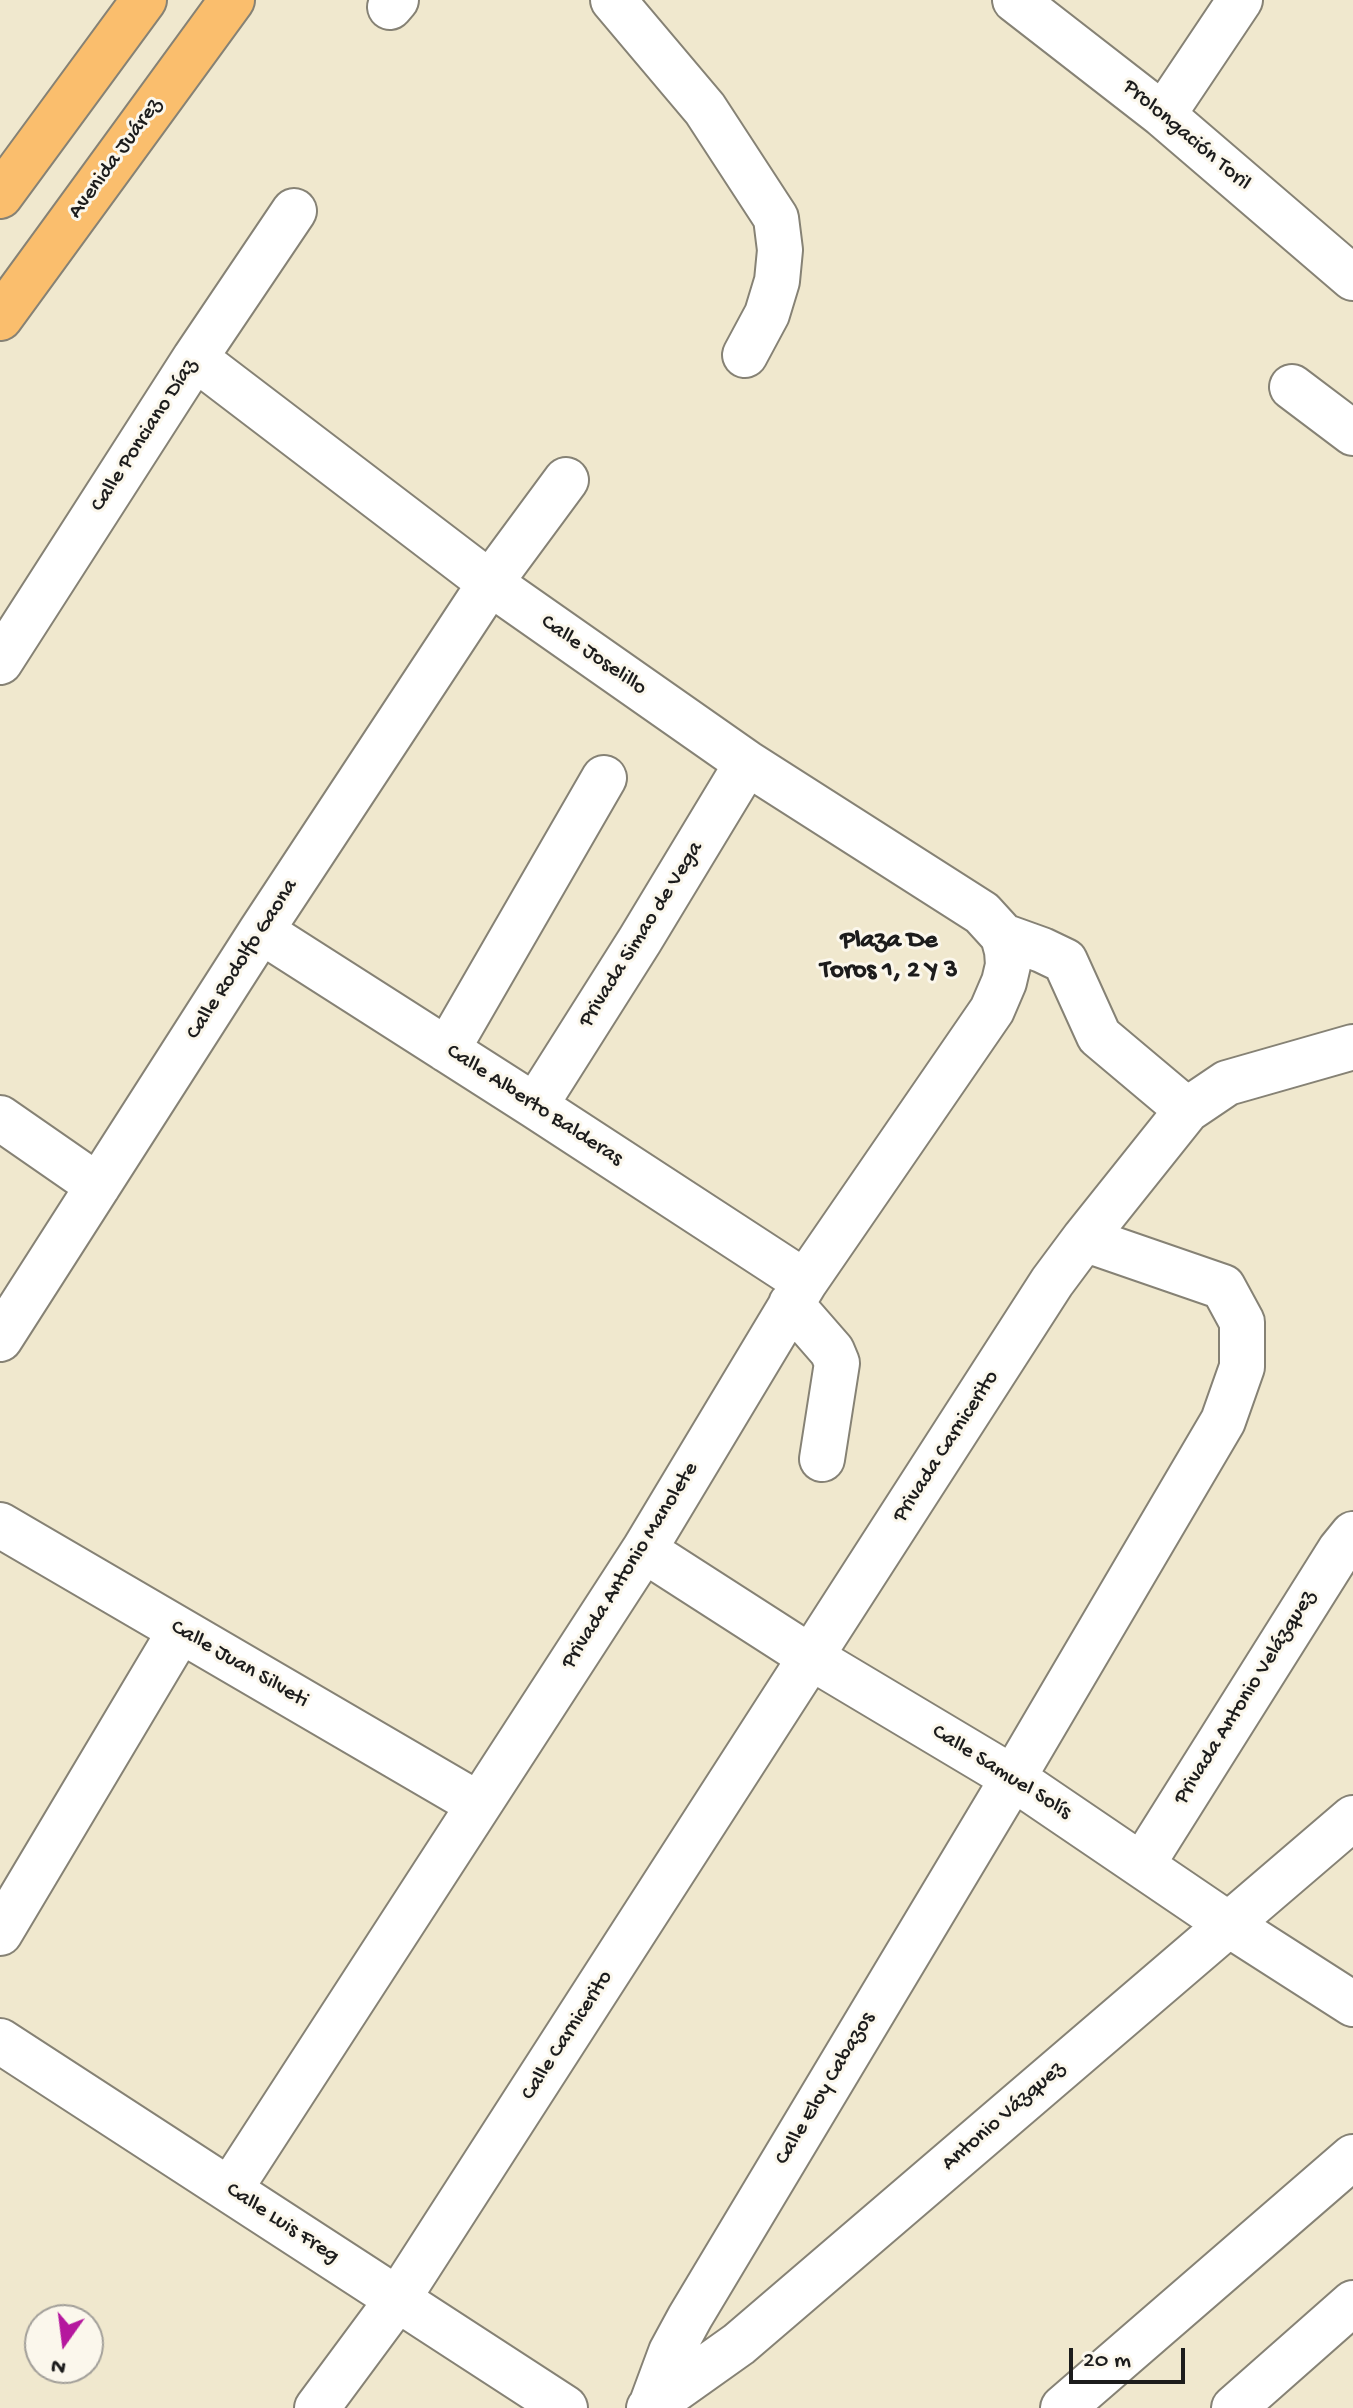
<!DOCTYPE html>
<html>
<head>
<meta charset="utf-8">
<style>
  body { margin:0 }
  #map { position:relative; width:1353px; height:2408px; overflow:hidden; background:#f0e8ce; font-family:"Gochi Hand",sans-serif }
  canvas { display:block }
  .north { position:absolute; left:24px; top:2304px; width:80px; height:80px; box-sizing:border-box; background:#fbf7ec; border:2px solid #a29f99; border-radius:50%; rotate:194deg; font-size:22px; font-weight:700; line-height:32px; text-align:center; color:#1c1c1c }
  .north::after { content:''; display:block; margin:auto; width:28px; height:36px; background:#b5179e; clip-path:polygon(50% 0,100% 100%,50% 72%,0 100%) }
  .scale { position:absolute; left:1069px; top:2348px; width:116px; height:36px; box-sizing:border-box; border:4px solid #1c1c1c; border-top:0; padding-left:10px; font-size:24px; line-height:28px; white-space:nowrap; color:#1c1c1c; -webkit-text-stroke:6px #fbf7ec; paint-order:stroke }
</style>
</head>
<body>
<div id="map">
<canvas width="1353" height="2408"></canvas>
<div class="north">N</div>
<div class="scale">20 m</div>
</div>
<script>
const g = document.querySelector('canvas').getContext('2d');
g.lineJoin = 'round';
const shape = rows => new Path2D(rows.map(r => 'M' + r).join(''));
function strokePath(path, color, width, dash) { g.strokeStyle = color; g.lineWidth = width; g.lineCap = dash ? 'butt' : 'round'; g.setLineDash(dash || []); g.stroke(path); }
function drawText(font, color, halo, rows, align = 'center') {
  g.font = font + ' "Gochi Hand",sans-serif'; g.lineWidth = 6; g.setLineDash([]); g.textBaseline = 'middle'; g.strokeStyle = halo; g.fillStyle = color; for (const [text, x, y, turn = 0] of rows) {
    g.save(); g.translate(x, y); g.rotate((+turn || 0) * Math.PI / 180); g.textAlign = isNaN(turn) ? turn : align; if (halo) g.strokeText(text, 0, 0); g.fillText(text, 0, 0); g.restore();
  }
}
const minor = shape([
  [613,0,705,109,776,218,780,250,777,281,767,314,745,355],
  [1015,0,1163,115,1353,278],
  [390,7,396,0],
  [1163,115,1240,0],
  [195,358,490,583,747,763,982,913,1003,936,1007,951,1008,965,1004,982,992,1010,805,1282,644,1550,230,2189],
  [1292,387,1353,433],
  [0,662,195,358,294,211],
  [261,931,535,1106,805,1282],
  [1003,936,1042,950,1065,961,1099,1036,1187,1110],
  [447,1050,604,778],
  [535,1106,640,940,747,763],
  [0,1118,98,1186],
  [791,1304,832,1351,837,1363,822,1459],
  [0,1339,261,931,490,583,566,480],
  [0,1525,478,1804],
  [644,1550,812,1658,1013,1778,1228,1924,1353,2004],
  [1142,1865,1340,1550,1353,1534],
  [0,1933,180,1631],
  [0,2041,565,2408],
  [651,2406,671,2352,690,2317,1013,1778,1223,1421,1242,1367,1242,1322,1223,1287,1084,1239,1187,1110,1227,1083,1353,1047],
  [317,2408,397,2300,1052,1282,1084,1239],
  [649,2408,739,2344,1353,1818],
  [1063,2408,1353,2157],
  [1234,2408,1353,2303]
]);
const major = shape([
  [0,196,144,0],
  [0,318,232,0]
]);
const streetNames = [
  ["Prolongación Toril",1186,136,40],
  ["Avenida Juárez",116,159,-54],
  ["Calle Ponciano Díaz",145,436,-57],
  ["Calle Joselillo",593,656,35],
  ["Privada Simao de Vega",642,935,-58],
  ["Calle Rodolfo Gaona",243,960,-57],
  ["Calle Alberto Balderas",534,1106,33],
  ["Privada Carnicerito",947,1447,-57],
  ["Privada Antonio Manolete",631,1566,-58],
  ["Calle Juan Silveti",239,1665,30],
  ["Privada Antonio Velázquez",1246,1698,-58],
  ["Calle Samuel Solís",1001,1773,32],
  ["Calle Carnicerito",568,2036,-57],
  ["Calle Eloy Cabazos",826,2089,-59],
  ["Antonio Vázquez",1004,2117,-41],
  ["Calle Luis Freg",282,2224,33]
];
const quarterNames = [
  ["Plaza De",889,942],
  ["Toros 1, 2 Y 3",889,972]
];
strokePath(minor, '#868275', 48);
strokePath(major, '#868275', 48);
strokePath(minor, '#fff', 44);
strokePath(major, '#fabe6d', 44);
drawText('22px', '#1c1c1c', '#fbf7ec', streetNames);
drawText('bold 26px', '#1c1c1c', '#fbf7ec', quarterNames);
</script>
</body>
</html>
